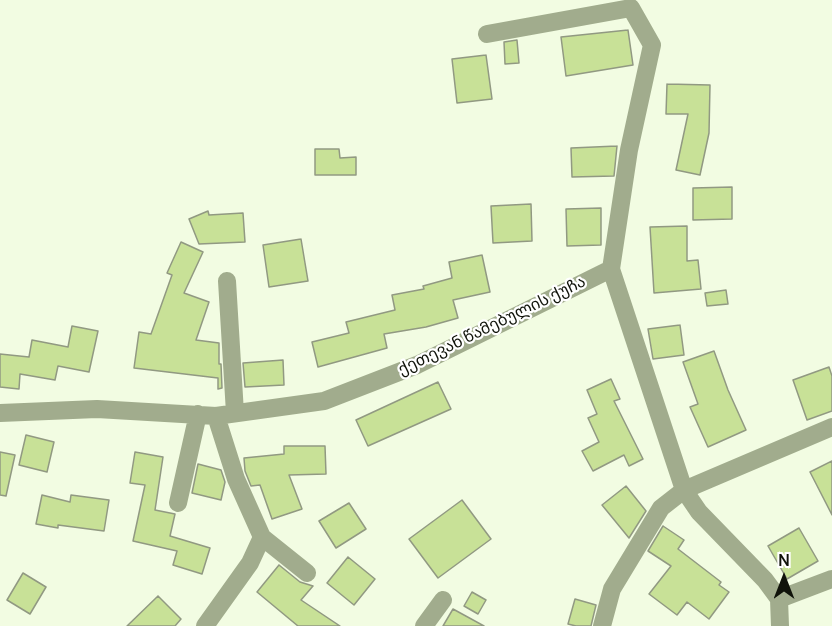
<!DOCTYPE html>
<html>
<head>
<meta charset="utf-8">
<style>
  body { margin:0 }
  #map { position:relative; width:832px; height:626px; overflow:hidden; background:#f2fce2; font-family:Manrope,sans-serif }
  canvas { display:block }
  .north { position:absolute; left:754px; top:548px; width:60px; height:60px; -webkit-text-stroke:4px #fff; paint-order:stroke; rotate:0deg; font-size:16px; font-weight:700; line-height:24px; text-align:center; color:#10130a }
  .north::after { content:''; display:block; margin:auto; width:21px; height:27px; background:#10130a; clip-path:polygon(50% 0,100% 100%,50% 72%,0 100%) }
</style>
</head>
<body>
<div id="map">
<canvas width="832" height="626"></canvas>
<div class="north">N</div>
</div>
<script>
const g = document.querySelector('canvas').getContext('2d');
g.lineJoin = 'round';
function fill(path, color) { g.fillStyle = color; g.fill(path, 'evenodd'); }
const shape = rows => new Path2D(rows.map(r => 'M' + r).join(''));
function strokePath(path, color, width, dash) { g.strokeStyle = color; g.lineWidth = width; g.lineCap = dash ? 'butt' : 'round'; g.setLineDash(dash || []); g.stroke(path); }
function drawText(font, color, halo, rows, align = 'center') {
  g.font = font + ' Manrope,"Noto Sans Georgian",sans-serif'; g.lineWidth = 4.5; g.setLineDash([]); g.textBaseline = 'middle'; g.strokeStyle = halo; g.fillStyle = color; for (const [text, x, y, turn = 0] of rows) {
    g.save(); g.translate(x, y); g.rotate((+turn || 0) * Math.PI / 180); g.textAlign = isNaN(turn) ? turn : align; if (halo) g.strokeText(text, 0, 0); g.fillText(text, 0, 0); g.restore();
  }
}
const building = shape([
  [628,30,633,65,566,76,561,37,628,30],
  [517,40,519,63,505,64,504,42,517,40],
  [486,55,492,99,457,103,452,59,486,55],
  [667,84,710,85,709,133,700,175,676,170,688,114,666,114,667,84],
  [617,146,614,176,572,177,571,148,617,146],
  [315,149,339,149,340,158,356,157,356,175,315,175,315,149],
  [732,187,732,219,693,220,693,188,732,187],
  [531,204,532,241,493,243,491,206,531,204],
  [601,208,601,245,567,246,566,209,601,208],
  [208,211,209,215,243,213,245,242,199,244,189,219,208,211],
  [687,226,687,261,698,260,701,289,654,293,650,227,687,226],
  [301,239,308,281,269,287,263,245,301,239],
  [181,242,203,252,184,293,209,302,196,340,219,343,219,364,221,364,222,388,218,389,218,378,134,368,139,332,151,334,172,275,167,273,181,242],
  [482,255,490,292,453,300,458,318,426,327,384,334,387,348,318,367,312,342,349,333,346,322,395,310,392,295,424,289,423,286,452,278,449,262,482,255],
  [726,290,728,304,707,306,705,293,726,290],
  [680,325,684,355,653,359,648,329,680,325],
  [72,326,98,331,89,372,58,366,55,380,20,374,19,389,0,387,0,354,29,357,32,340,68,347,72,326],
  [714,351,728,390,746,430,708,447,690,407,698,404,683,362,714,351],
  [283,360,284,385,245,387,243,363,283,360],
  [829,367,832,376,832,411,807,420,793,380,829,367],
  [611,379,620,399,614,401,643,459,629,466,624,455,593,471,582,451,599,442,588,418,597,414,587,390,611,379],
  [438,382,451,409,368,446,356,420,438,382],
  [26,435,54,442,47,472,19,465,26,435],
  [284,446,325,446,326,474,289,475,302,509,272,519,260,485,251,486,245,471,244,458,284,454,284,446],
  [0,452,15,455,6,496,0,495,0,452],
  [135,452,163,457,155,510,175,514,170,536,210,548,202,574,173,565,177,551,133,541,145,485,130,483,135,452],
  [832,461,832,515,810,472,832,461],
  [198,464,221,470,225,482,221,500,192,493,198,464],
  [626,486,646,511,629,538,602,505,626,486],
  [42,495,70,502,71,495,109,500,104,531,58,525,58,528,36,524,42,495],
  [462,500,491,539,438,578,409,539,462,500],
  [349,503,366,529,336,548,319,521,349,503],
  [663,526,684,540,678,549,721,582,719,585,729,592,709,619,687,602,677,615,649,594,671,566,648,551,663,526],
  [799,528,818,561,787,579,768,546,799,528],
  [348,557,375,579,354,605,327,583,348,557],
  [279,565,300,582,313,586,301,600,340,626,298,626,257,592,279,565],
  [23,573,46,587,30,614,7,600,23,573],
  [472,592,486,600,478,614,464,606,472,592],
  [158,596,181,619,175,626,127,626,158,596],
  [575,599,596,605,591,626,576,626,568,624,575,599],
  [453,609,484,626,443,626,453,609]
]);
const minor = shape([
  [487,34,631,8,652,45,629,150,611,269],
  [227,281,235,413],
  [0,413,97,409,216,416,324,401,417,365,611,269,684,490,699,512,765,580,779,599],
  [216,416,236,479,262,537,307,573],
  [178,503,198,414],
  [779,599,832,579],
  [779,599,780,626],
  [205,626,250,563,262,537],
  [424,626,443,600],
  [602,626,612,589,661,508,684,490,832,427]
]);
const streetNames = [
  ["ქეთევან წამებულის ქუჩა",492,326,-26]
];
fill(building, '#c8e197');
strokePath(building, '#919982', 1.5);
strokePath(minor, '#a1ac8d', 18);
drawText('16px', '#10130a', '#fff', streetNames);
</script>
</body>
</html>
